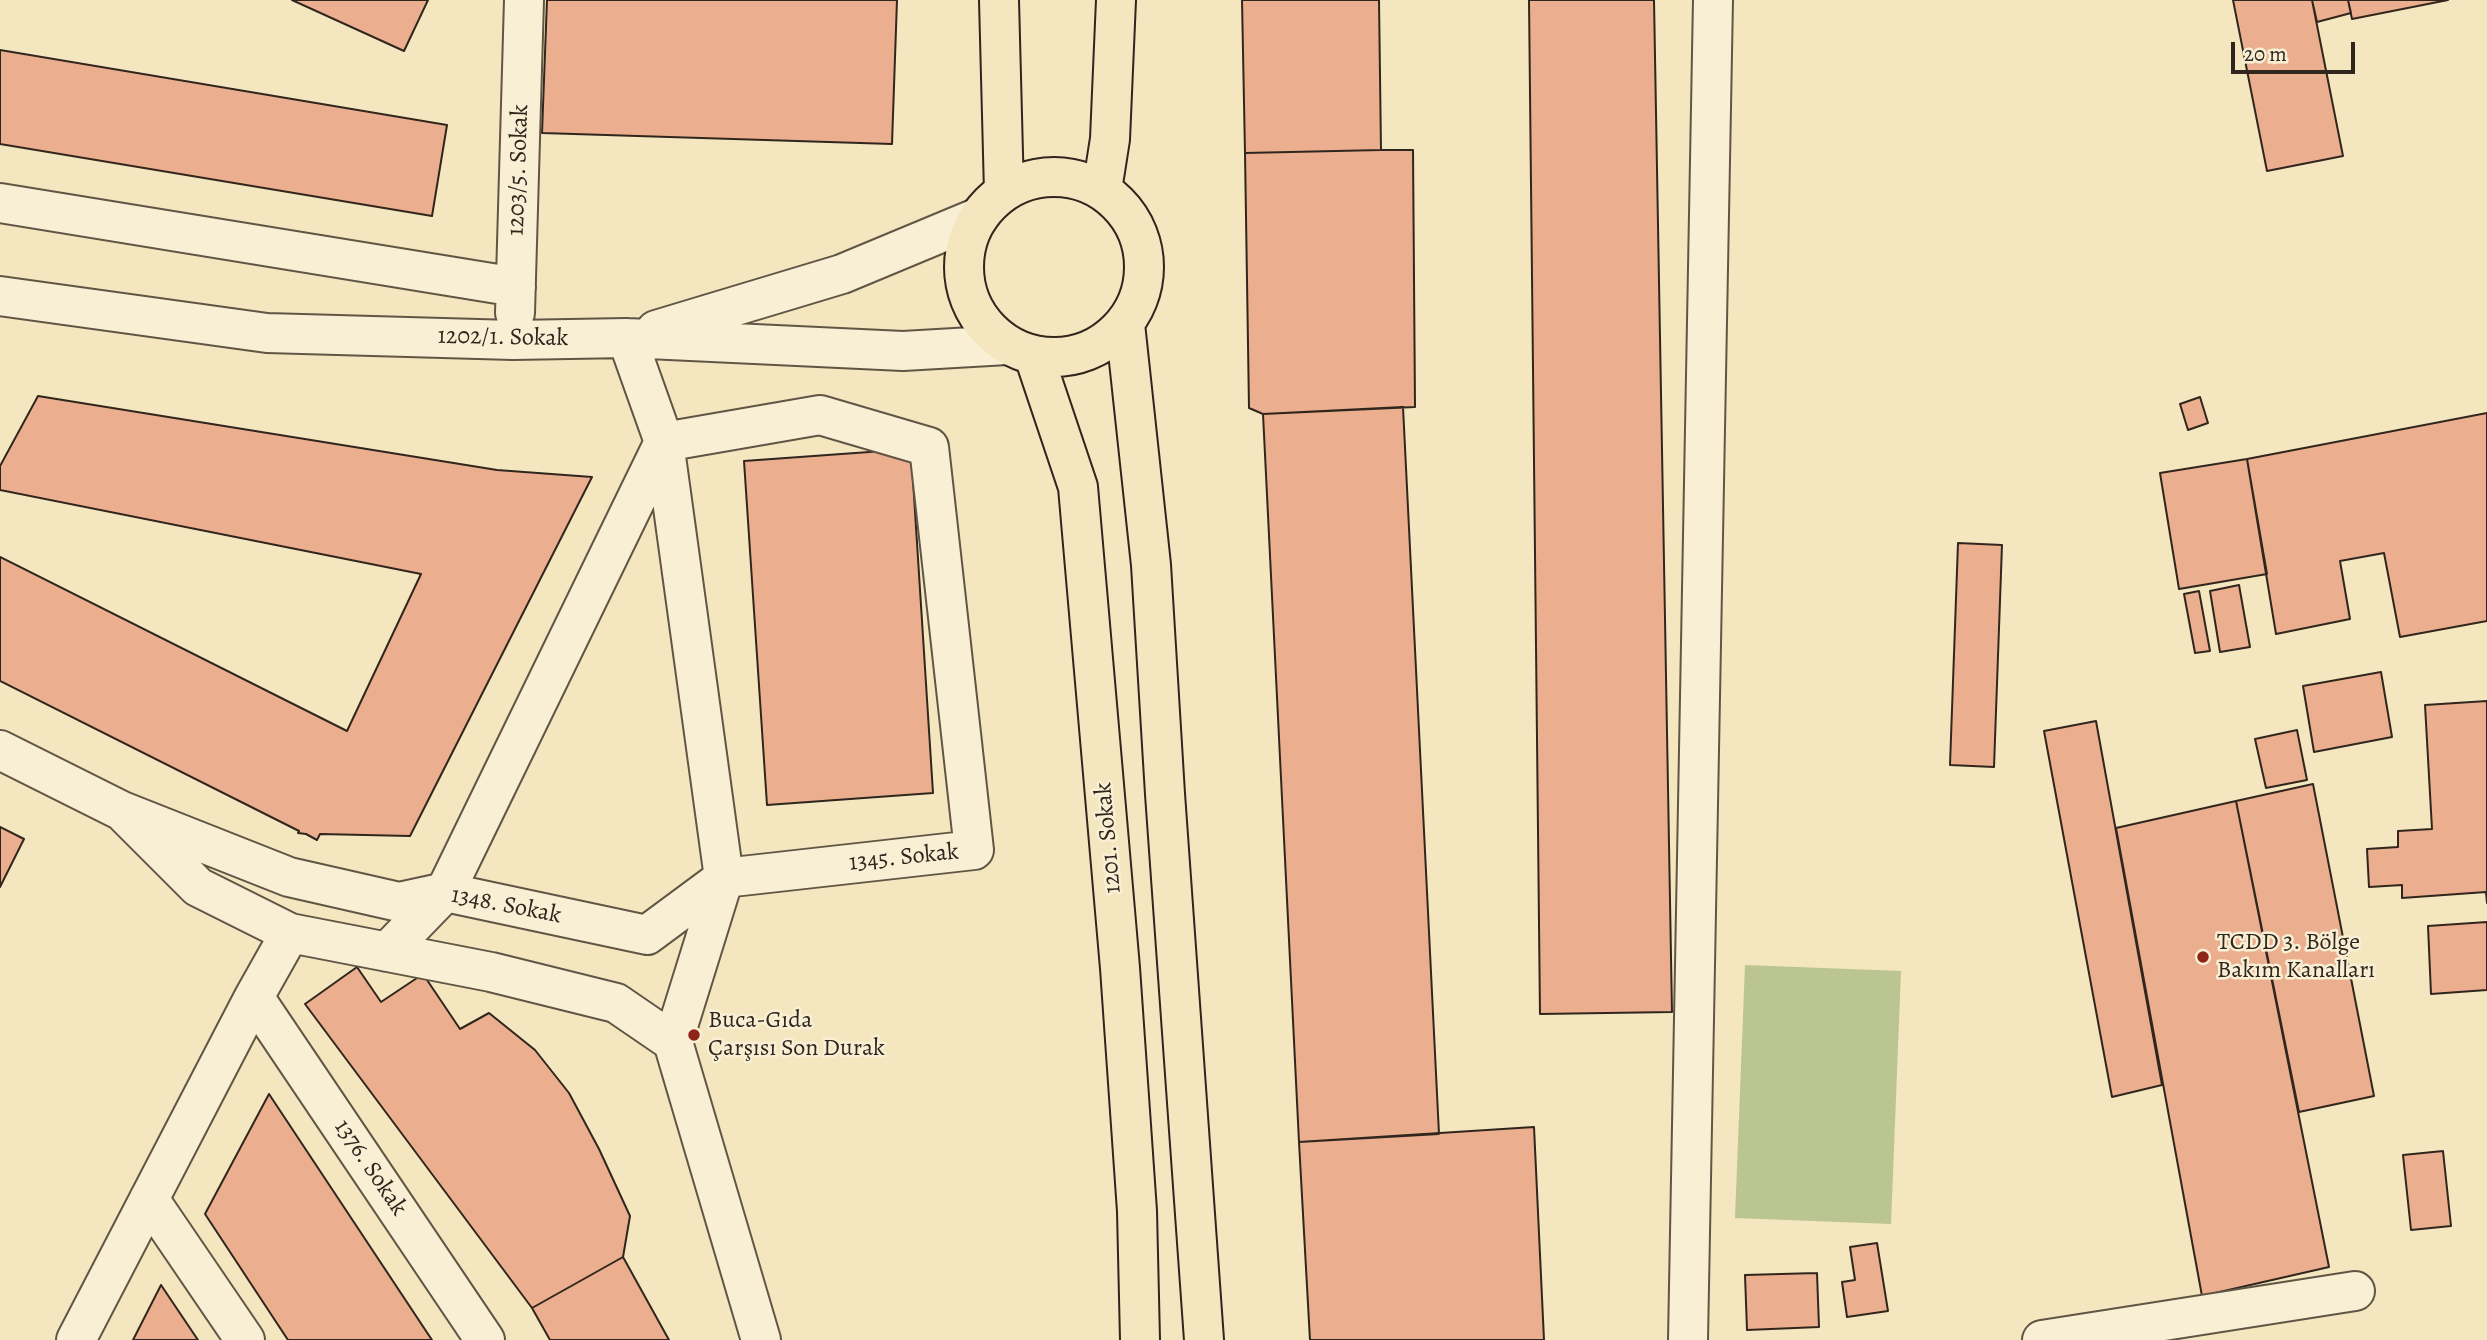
<!DOCTYPE html>
<html>
<head>
<meta charset="utf-8">
<style>
  body { margin:0 }
  #map { position:relative; width:2487px; height:1340px; overflow:hidden; background:#f4e6be; font-family:Alegreya,serif }
  canvas { display:block }
  .scale { position:absolute; left:2231px; top:42px; width:124px; height:32px; box-sizing:border-box; border:4px solid #30261d; border-top:0; padding-left:9px; font-size:21px; line-height:24px; white-space:nowrap; color:#30261d; -webkit-text-stroke:5px #f8efd5; paint-order:stroke }
</style>
</head>
<body>
<div id="map">
<canvas width="2487" height="1340"></canvas>
<div class="scale">20 m</div>
</div>
<script>
const g = document.querySelector('canvas').getContext('2d');
g.lineJoin = 'round';
function fill(path, color) { g.fillStyle = color; g.fill(path, 'evenodd'); }
const shape = rows => new Path2D(rows.map(r => 'M' + r).join(''));
function strokePath(path, color, width, dash) { g.strokeStyle = color; g.lineWidth = width; g.lineCap = dash ? 'butt' : 'round'; g.setLineDash(dash || []); g.stroke(path); }
function drawText(font, color, halo, rows, align = 'center') {
  g.font = font + ' Alegreya,serif'; g.lineWidth = 5; g.setLineDash([]); g.textBaseline = 'middle'; g.strokeStyle = halo; g.fillStyle = color; for (const [text, x, y, turn = 0] of rows) {
    g.save(); g.translate(x, y); g.rotate((+turn || 0) * Math.PI / 180); g.textAlign = isNaN(turn) ? turn : align; if (halo) g.strokeText(text, 0, 0); g.fillText(text, 0, 0); g.restore();
  }
}
const green = shape([
  [1745,965,1901,971,1891,1224,1735,1218]
]);
const building = shape([
  [292,0,428,0,404,51,292,0],
  [547,0,897,0,892,144,542,133,547,0],
  [1242,0,1379,0,1381,150,1245,153,1242,0],
  [1529,0,1654,0,1672,1012,1540,1014,1529,0],
  [2233,0,2312,0,2343,156,2267,171,2233,0],
  [2312,0,2348,0,2351,13,2317,22,2312,0],
  [2348,0,2448,0,2352,19,2348,0],
  [0,50,447,125,432,216,0,144,0,50],
  [1381,150,1413,150,1415,407,1263,414,1249,408,1245,153,1381,150],
  [38,396,497,470,592,477,410,836,320,834,317,840,306,834,298,833,299,831,0,681,0,557,347,731,421,574,0,490,0,466,38,396],
  [2200,397,2208,423,2188,430,2180,404,2200,397],
  [1403,407,1439,1134,1299,1142,1263,414,1403,407],
  [2487,413,2487,621,2400,637,2384,553,2340,561,2350,619,2276,634,2247,459,2487,413],
  [911,449,933,793,767,805,744,461,911,449],
  [2247,459,2267,574,2179,589,2160,473,2247,459],
  [1958,543,2002,545,1994,767,1950,765,1958,543],
  [2239,585,2250,647,2220,652,2210,591,2239,585],
  [2199,591,2210,651,2195,653,2184,594,2199,591],
  [2381,672,2392,737,2314,752,2303,686,2381,672],
  [2487,701,2487,903,2486,892,2402,898,2402,885,2369,887,2367,849,2398,847,2398,831,2432,829,2425,705,2487,701],
  [2096,721,2162,1085,2112,1097,2044,731,2096,721],
  [2297,730,2307,780,2266,788,2255,739,2297,730],
  [2313,784,2374,1096,2299,1112,2236,801,2313,784],
  [2236,801,2329,1267,2202,1296,2116,828,2236,801],
  [0,827,24,839,0,887,0,827],
  [2487,922,2487,990,2431,994,2428,926,2487,922],
  [357,967,381,1002,423,974,460,1029,489,1013,535,1050,569,1093,599,1149,630,1216,623,1257,532,1308,305,1004,357,967],
  [269,1094,432,1340,288,1340,205,1214,269,1094],
  [1534,1127,1544,1340,1310,1340,1299,1142,1534,1127],
  [2443,1151,2451,1226,2411,1230,2403,1155,2443,1151],
  [1877,1243,1888,1311,1847,1317,1842,1282,1855,1280,1850,1247,1877,1243],
  [623,1257,669,1340,550,1340,532,1308,623,1257],
  [1817,1273,1819,1327,1747,1330,1745,1275,1817,1273],
  [161,1285,198,1340,133,1340,161,1285]
]);
const minor = shape([
  [0,203,516,287],
  [0,296,267,333,513,340,627,338,903,351,1007,345],
  [515,313,524,0],
  [656,330,842,274,979,217],
  [627,338,664,442,724,878,673,1042],
  [0,750,122,811,289,877,399,902,445,892,647,935,724,878],
  [122,811,198,887,290,933,491,972,616,1003,673,1042,761,1340],
  [387,952,445,892,664,442,820,415,929,447,974,850,724,878],
  [254,997,485,1340],
  [149,1199,245,1340],
  [76,1340,254,997,290,933],
  [1688,1340,1713,0],
  [2042,1340,2355,1291]
]);
const major = shape([
  [999,0,1004,192],
  '964 267a90 90 0 1 1 180 0a90 90 0 1 1-180 0Z',
  [1102,190,1110,139,1116,0],
  [1125,324,1151,565,1165,794,1204,1340],
  [1034,356,1078,487,1120,968,1137,1211,1140,1340]
]);
const markers = [
  [2203,957,7,"#8f2418"],
  [694,1035,7,"#8f2418"]
];
const streetNames = [
  ["1203/5. Sokak",519,170,-88],
  ["1202/1. Sokak",503,338,1],
  ["1201. Sokak",1109,838,-95],
  ["1345. Sokak",904,858,-6],
  ["1348. Sokak",506,906,11],
  ["1376. Sokak",370,1168,56]
];
const poiNames = [
  ["TCDD 3. Bölge",2217,943],
  ["Bakım Kanalları",2217,971],
  ["Buca-Gıda",708,1021],
  ["Çarşısı Son Durak",708,1049]
];
fill(green, '#bbc591');
fill(building, '#ebaf8f');
strokePath(building, '#30261d', 2);
strokePath(minor, '#615645', 42);
strokePath(major, '#30261d', 42);
strokePath(minor, '#f8efd5', 38);
strokePath(major, '#f4e6be', 38);
for (const [x, y, r, color] of markers) { const dot = new Path2D(); dot.arc(x, y, r, 0, 2 * Math.PI); g.fillStyle = color; g.fill(dot); strokePath(dot, '#f8efd5', 2.5); }
drawText('24px', '#30261d', '#f8efd5', streetNames);
drawText('24px', '#30261d', '#f8efd5', poiNames, 'left');
</script>
</body>
</html>
